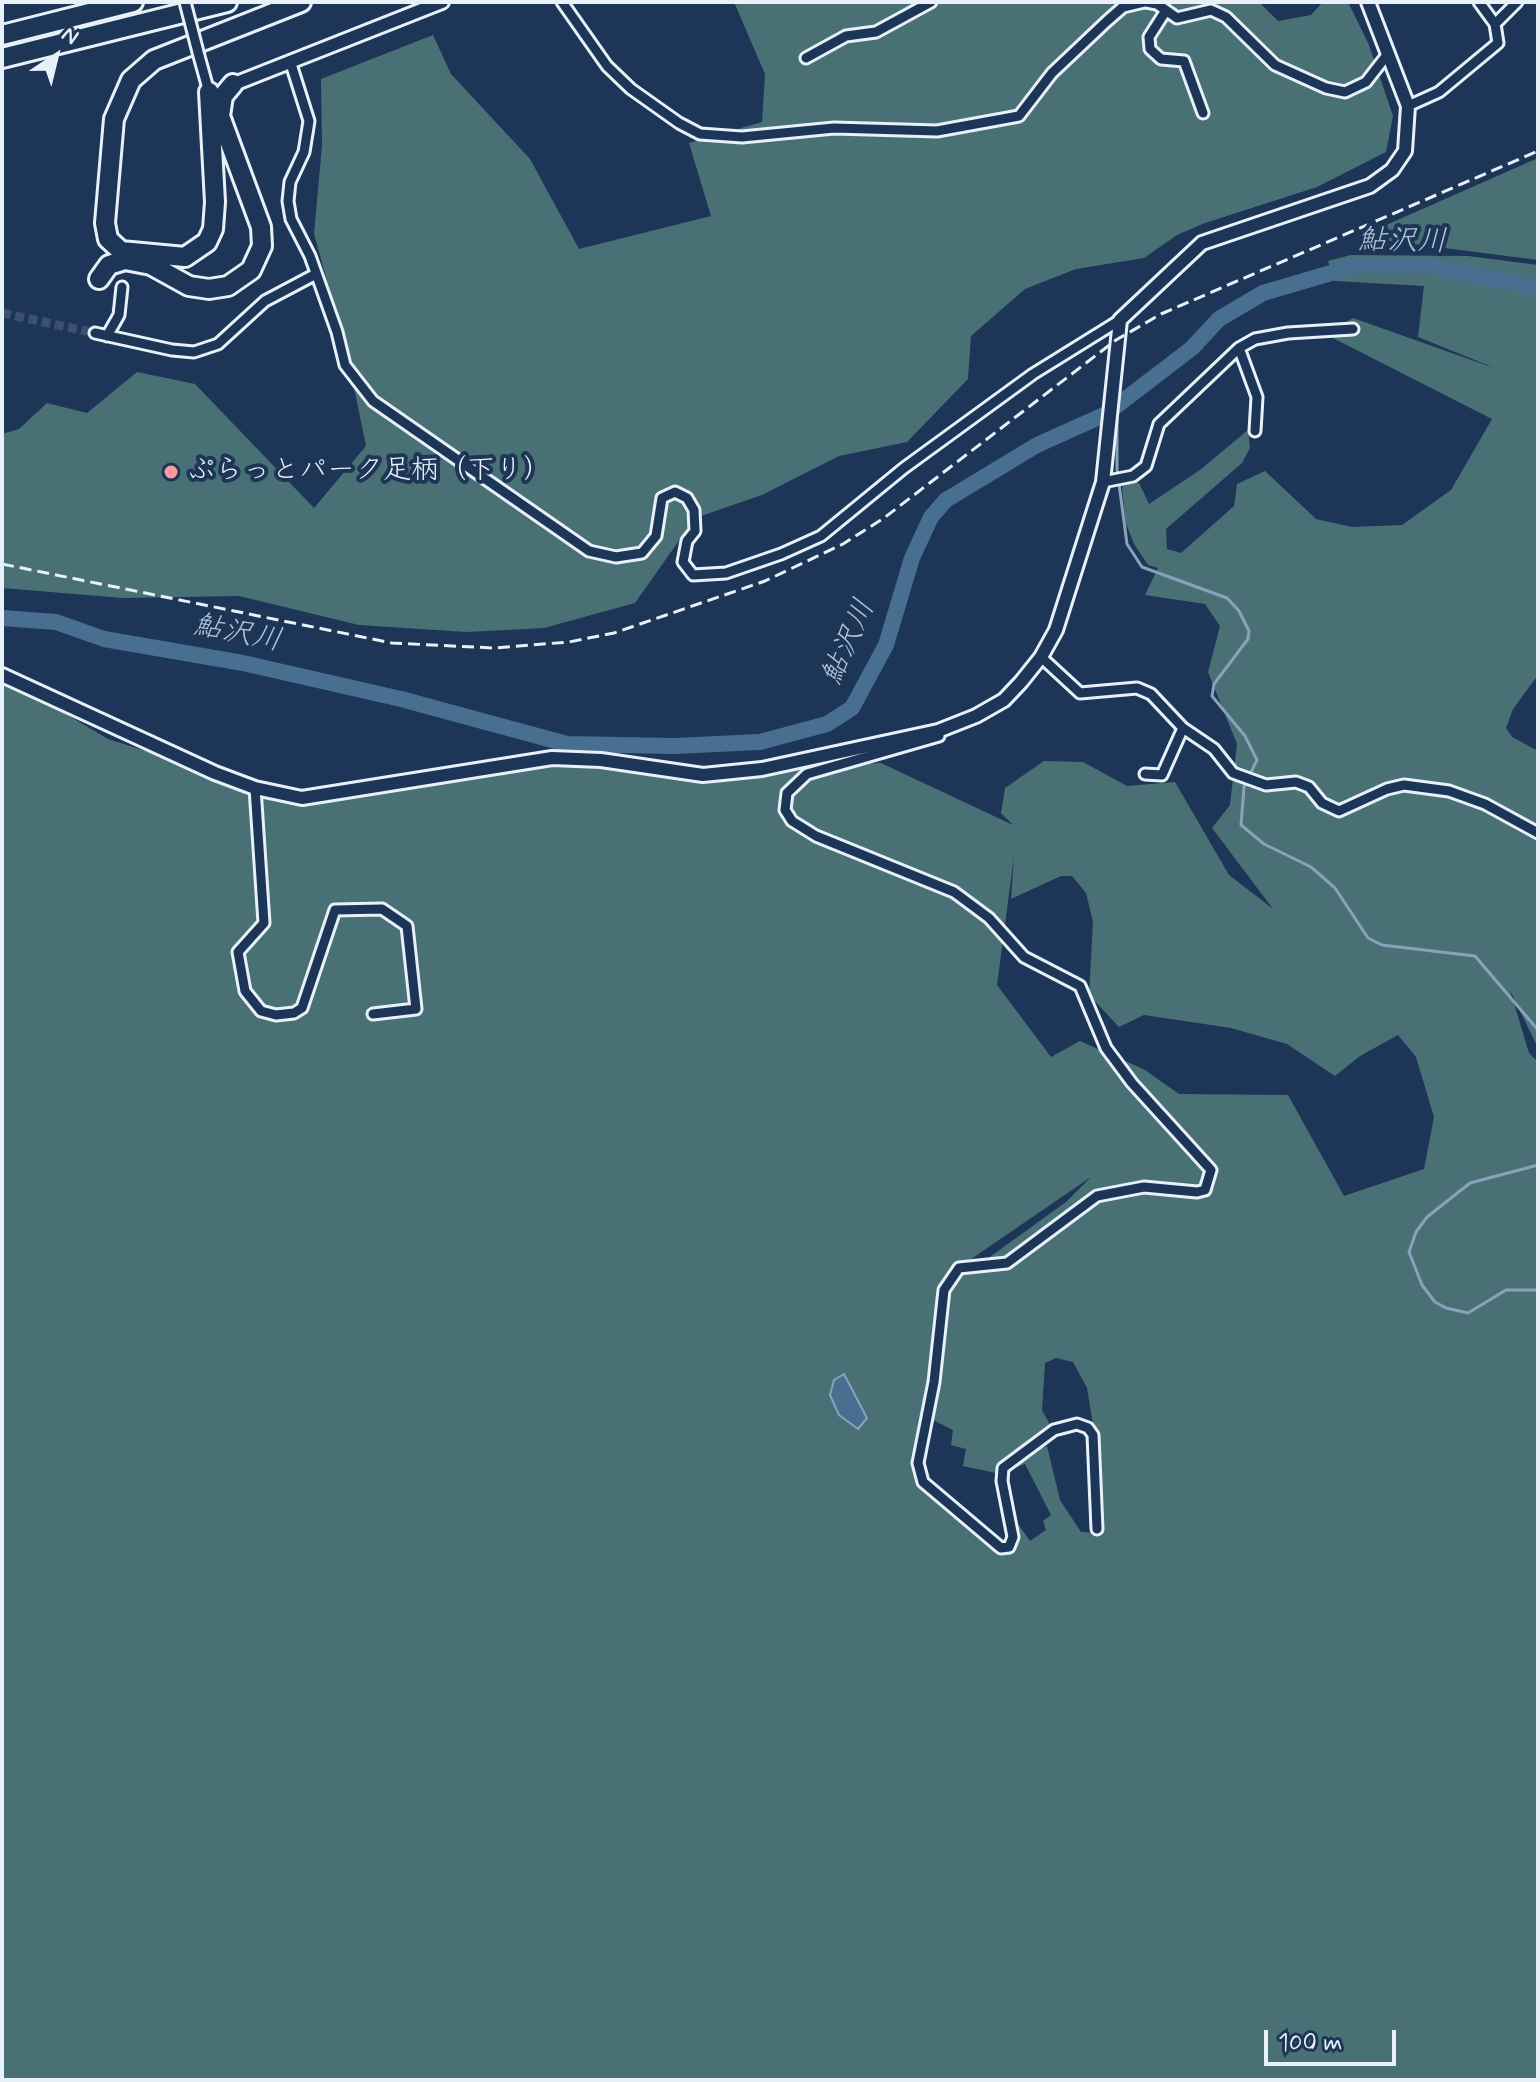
<!DOCTYPE html>
<html>
<head>
<meta charset="utf-8">
<style>
  body { margin:0 }
  #map { position:relative; width:1540px; height:2082px; overflow:hidden; background:#1d3557; font-family:Mynerve,sans-serif }
  canvas { display:block }
  .frame { position:absolute; inset:0; border:4px solid #e8f1f8; pointer-events:none }
  .north { position:absolute; left:16px; top:16px; width:80px; height:80px; -webkit-text-stroke:6px #1d3557; paint-order:stroke; rotate:35deg; font-size:22px; font-weight:700; line-height:32px; text-align:center; color:#e8f1f8 }
  .north::after { content:''; display:block; margin:auto; width:28px; height:36px; background:#e8f1f8; clip-path:polygon(50% 0,100% 100%,50% 72%,0 100%) }
  .scale { position:absolute; left:1264px; top:2030px; width:132px; height:36px; box-sizing:border-box; border:4px solid #e8f1f8; border-top:0; padding-left:10px; font-size:24px; line-height:28px; white-space:nowrap; color:#e8f1f8; -webkit-text-stroke:6px #1d3557; paint-order:stroke }
</style>
</head>
<body>
<div id="map">
<canvas width="1540" height="2082"></canvas>
<div class="frame"></div>
<div class="north">N</div>
<div class="scale">100 m</div>
</div>
<script>
const g = document.querySelector('canvas').getContext('2d');
g.lineJoin = 'round';
function fill(path, color) { g.fillStyle = color; g.fill(path, 'evenodd'); }
const shape = rows => new Path2D(rows.map(r => 'M' + r).join(''));
function strokePath(path, color, width, dash) { g.strokeStyle = color; g.lineWidth = width; g.lineCap = dash ? 'butt' : 'round'; g.setLineDash(dash || []); g.stroke(path); }
function drawText(font, color, halo, rows, align = 'center') {
  g.font = font + ' Mynerve,"Klee One",sans-serif'; g.lineWidth = 8; g.setLineDash([]); g.textBaseline = 'middle'; g.strokeStyle = halo; g.fillStyle = color; for (const [text, x, y, turn = 0] of rows) {
    g.save(); g.translate(x, y); g.rotate((+turn || 0) * Math.PI / 180); g.textAlign = isNaN(turn) ? turn : align; if (halo) g.strokeText(text, 0, 0); g.fillText(text, 0, 0); g.restore();
  }
}
const green = shape([
  [734,2,1259,2,1278,21,1311,15,1323,2,1348,2,1369,45,1393,116,1386,152,1317,187,1205,223,1177,235,1144,258,1076,269,1025,289,971,336,968,379,907,442,839,456,762,495,695,518,635,603,544,628,466,632,359,625,239,596,123,598,2,588,2,434,19,429,47,403,87,413,137,372,195,384,314,508,366,446,347,353,314,234,322,145,321,79,433,35,451,74,530,159,579,249,711,216,689,143,762,122,765,74],
  [1538,158,1538,260,1359,237],
  [1351,255,1468,256,1538,265,1538,675,1513,709,1506,728,1512,737,1538,751,1538,1048,1510,990,1529,1053,1538,1062,1538,2080,2,2080,2,676,108,739,215,773,266,796,346,791,568,759,686,773,881,763,1013,825,1001,813,1005,788,1044,761,1083,762,1127,786,1175,782,1229,875,1273,909,1212,828,1230,805,1237,744,1208,672,1220,626,1205,604,1145,595,1158,568,1148,565,1134,544,1125,521,1122,484,1139,483,1149,504,1200,470,1248,430,1250,448,1242,463,1166,529,1167,549,1181,553,1234,506,1237,484,1265,471,1316,519,1352,527,1402,525,1451,490,1492,419,1327,335,1353,318,1497,369,1418,337,1424,286,1334,281,1328,261],
  [1014,856,1011,899,1061,876,1072,876,1086,893,1093,922,1089,995,1119,1027,1144,1015,1231,1028,1287,1044,1335,1076,1360,1056,1398,1035,1416,1057,1434,1117,1424,1169,1344,1196,1288,1095,1179,1094,1145,1070,1080,1041,1051,1057,997,985],
  [1091,1177,1066,1202,980,1264,961,1266],
  [1056,1358,1073,1362,1087,1388,1101,1475,1100,1533,1081,1532,1060,1500,1047,1446,1015,1460,1008,1471,1025,1464,1051,1515,1043,1521,1046,1530,1030,1541,1009,1511,1015,1540,1007,1552,923,1482,923,1442,929,1418,953,1430,951,1445,966,1449,963,1466,996,1473,1051,1427,1042,1410,1045,1363]
]);
const water = shape([
  [844,1374,867,1418,858,1429,839,1415,830,1395,834,1380,844,1374]
]);
const stream = shape([
  [1117,408,1117,469,1127,544,1142,567,1227,598,1239,611,1249,631,1248,639,1214,684,1212,696,1245,736,1257,760,1244,787,1241,825,1264,844,1311,867,1335,888,1368,938,1382,945,1475,956,1538,1030],
  [1538,1165,1470,1183,1427,1217,1416,1232,1409,1252,1422,1285,1435,1302,1446,1308,1468,1313,1506,1290,1538,1290]
]);
const river = shape([
  [2,618,56,622,104,639,243,663,401,699,567,744,674,746,760,742,827,724,852,708,886,645,912,558,931,517,946,500,1037,445,1106,414,1192,348,1219,319,1263,293,1355,266,1429,266,1538,288]
]);
const minorTunnel = shape([
  [2,313,95,333]
]);
const minor = shape([
  [562,2,607,66,631,89,679,123,700,134,742,137,834,128,937,131,1019,116,1052,73,1107,21,1123,7,1144,2],
  [1146,2,1157,4,1177,18,1211,10,1226,17,1275,65,1326,88,1345,92,1366,82,1387,55],
  [1165,12,1149,37,1150,49,1161,59,1184,61,1203,113],
  [1495,24,1517,2],
  [199,56,209,92],
  [806,58,846,36,876,32,931,2],
  [291,64,309,121,304,152,290,182,288,201,291,219,310,256,337,332,345,365,373,401,589,551,616,557,642,553,656,536,662,498,675,492,687,498,694,510,695,531,687,541,683,562,693,575,726,573,781,554,821,536,904,468,1033,374,1120,320],
  [1408,106,1439,92,1498,43,1495,24,1479,2],
  [95,333,172,350,194,352,218,344,265,301,316,274],
  [107,336,119,315,122,287],
  [1239,348,1257,397,1255,431],
  [1103,482,1133,476,1146,466,1159,424,1239,348,1255,339,1288,333,1353,329],
  [1041,657,1080,693,1137,688,1151,694,1183,728,1214,749,1233,773,1266,785,1296,782,1309,787,1322,803,1339,811,1387,789,1404,785,1449,791,1485,804,1538,833],
  [939,736,807,774,787,793,785,810,792,821,816,836,954,892,989,918,1024,957,1080,986,1106,1048,1132,1083,1211,1170,1205,1190,1197,1192,1144,1187,1097,1196,1007,1263,959,1268,944,1290,934,1382,918,1463,923,1482,1001,1548,1009,1547,1013,1537,1002,1481,1003,1468,1054,1430,1077,1424,1088,1428,1093,1435,1097,1529],
  [1145,774,1162,775,1183,728],
  [255,788,264,923,238,952,245,991,261,1011,276,1015,294,1013,302,1008,335,910,382,909,407,926,416,1009,373,1014]
]);
const tertiary = shape([
  [229,86,442,2],
  [2,675,215,773,255,788,302,798,552,758,601,760,703,775,762,769,938,731,976,716,1004,700,1021,682,1041,657,1056,630,1103,482,1120,320,1202,243,1370,186,1392,170,1405,151,1408,106,1368,2]
]);
const motorway = shape([
  [2,35,133,2],
  [2,58,227,2],
  [209,92,215,202,213,229,207,242,185,257,121,251,108,239,105,223,114,119,131,80,154,60,301,2],
  [99,279,109,265,125,260,151,265,189,286,209,289,228,286,251,270,262,246,261,227,220,116,223,96,233,84]
]);
const rail = shape([
  [2,564,392,643,494,648,569,642,614,633,765,581,843,544,884,518,1116,340,1161,314,1538,151]
]);
const minorBridge = shape([
  [185,2,199,56]
]);
const markers = [
  [171,472,8,"#ff9aa2"]
];
const poiNames = [
  ["ぷらっとパーク足柄（下り）",187,472]
];
const waterNames = [
  ["鮎沢川",1402,243,1],
  ["鮎沢川",237,635,11],
  ["鮎沢川",850,643,-66]
];
fill(green, '#497175');
fill(water, '#486e90');
strokePath(water, '#88a2ba', 2);
strokePath(stream, '#88a2ba', 3);
strokePath(river, '#486e90', 16);
strokePath(minorTunnel, '#3b516f', 9, [9, 4.5]);
strokePath(minor, '#e8f1f8', 15);
strokePath(tertiary, '#e8f1f8', 18);
strokePath(motorway, '#e8f1f8', 24);
strokePath(minor, '#1d3557', 9);
strokePath(tertiary, '#1d3557', 12);
strokePath(motorway, '#1d3557', 18);
strokePath(rail, '#e8f1f8', 3, [12, 6]);
strokePath(minorBridge, '#e8f1f8', 15, []);
strokePath(minorBridge, '#1d3557', 9);
for (const [x, y, r, color] of markers) { const dot = new Path2D(); dot.arc(x, y, r, 0, 2 * Math.PI); g.fillStyle = color; g.fill(dot); strokePath(dot, '#1d3557', 3); }
drawText('28px', '#e8f1f8', '#1d3557', poiNames, 'left');
drawText('italic 30px', '#b0c3d4', '#1d3557', waterNames);
</script>
</body>
</html>
